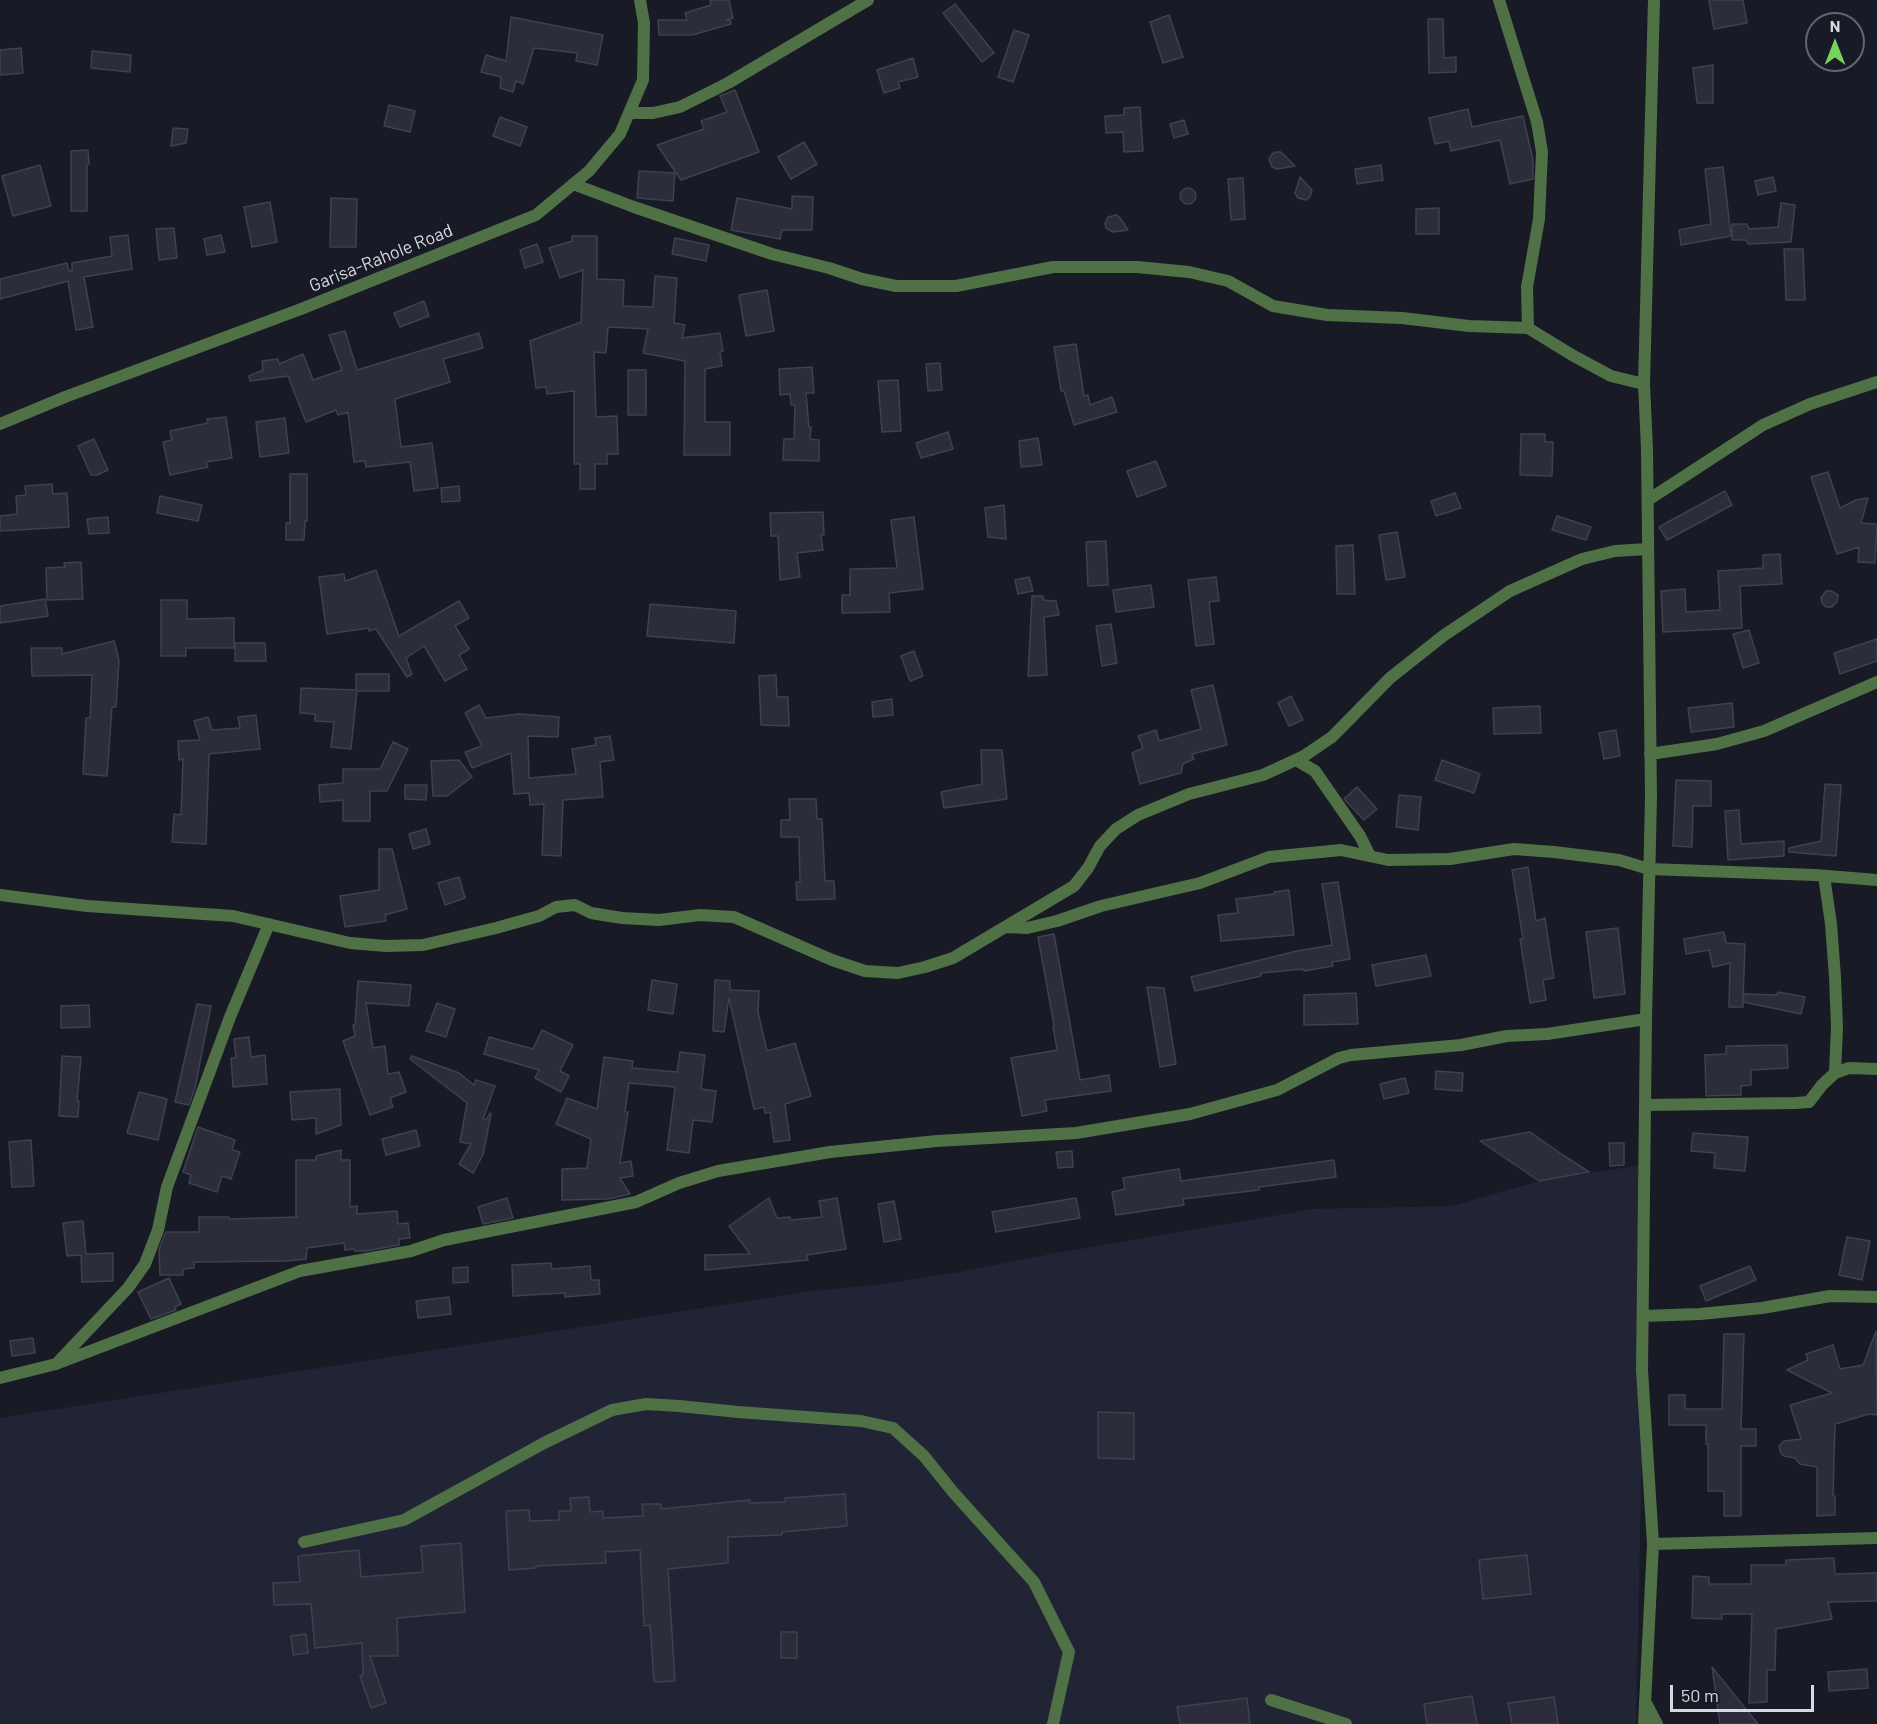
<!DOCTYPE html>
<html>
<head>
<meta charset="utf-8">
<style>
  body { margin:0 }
  #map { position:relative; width:1877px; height:1724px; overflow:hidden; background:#181b26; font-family:Barlow,sans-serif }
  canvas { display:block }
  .north { position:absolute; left:1805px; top:12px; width:60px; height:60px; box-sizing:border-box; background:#181b26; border:2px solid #646771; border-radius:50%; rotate:0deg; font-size:16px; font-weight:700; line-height:24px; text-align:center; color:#d7d9e1 }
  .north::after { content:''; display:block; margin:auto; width:21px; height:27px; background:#77d259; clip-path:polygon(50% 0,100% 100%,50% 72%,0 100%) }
  .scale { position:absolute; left:1670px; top:1685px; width:144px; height:27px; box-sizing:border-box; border:3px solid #d7d9e1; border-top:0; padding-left:8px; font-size:18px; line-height:21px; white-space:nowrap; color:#d7d9e1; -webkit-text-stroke:4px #181b26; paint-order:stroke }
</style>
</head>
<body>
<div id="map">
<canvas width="1877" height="1724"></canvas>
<div class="north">N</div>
<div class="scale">50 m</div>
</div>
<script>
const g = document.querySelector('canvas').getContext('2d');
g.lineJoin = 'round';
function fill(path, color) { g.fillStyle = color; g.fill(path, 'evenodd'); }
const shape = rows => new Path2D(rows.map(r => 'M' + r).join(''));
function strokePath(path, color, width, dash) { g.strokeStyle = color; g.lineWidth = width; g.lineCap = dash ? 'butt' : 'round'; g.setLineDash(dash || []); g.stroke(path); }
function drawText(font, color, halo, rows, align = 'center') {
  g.font = font + ' Barlow,sans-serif'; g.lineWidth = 4.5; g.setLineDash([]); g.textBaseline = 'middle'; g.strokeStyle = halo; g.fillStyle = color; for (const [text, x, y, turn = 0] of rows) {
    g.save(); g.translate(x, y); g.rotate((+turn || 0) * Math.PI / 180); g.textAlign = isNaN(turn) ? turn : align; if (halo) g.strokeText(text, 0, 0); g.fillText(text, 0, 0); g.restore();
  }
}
const built = shape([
  [1648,1164,1636,1724,0,1724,0,1418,812,1291,883,1284,960,1272,1051,1254,1313,1209,1453,1206,1539,1181]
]);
const building = shape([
  [710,0,729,0,733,18,726,20,730,20,731,24,692,35,659,35,658,20,687,20,685,13,711,5,710,0],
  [1709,0,1743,0,1747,23,1714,29,1709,0],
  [955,4,994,53,982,62,943,13,955,4],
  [1169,15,1183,57,1163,63,1150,22,1169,15],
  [511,17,603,35,597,65,576,61,577,53,534,48,523,84,516,81,513,92,500,88,501,77,481,72,486,55,506,61,511,17],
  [1428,19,1443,19,1444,58,1456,57,1456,72,1429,73,1428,19],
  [1014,30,1029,35,1013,82,998,77,1014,30],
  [21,48,23,73,0,75,0,50,21,48],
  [92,51,131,55,130,72,91,68,92,51],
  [913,58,918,77,898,82,900,88,884,93,877,70,913,58],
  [1713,65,1713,103,1697,103,1693,68,1713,65],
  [735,90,759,152,681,180,657,145,704,129,701,121,727,112,720,96,735,90],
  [389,105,415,111,410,132,384,126,389,105],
  [1140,107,1143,151,1124,152,1123,132,1106,133,1105,116,1124,115,1124,108,1140,107],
  [1468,109,1472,127,1523,116,1533,160,1533,179,1510,184,1500,140,1451,151,1449,141,1435,144,1429,118,1468,109],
  [500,117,527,127,520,146,493,136,500,117],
  [1184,120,1188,134,1174,138,1170,124,1184,120],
  [173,128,188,129,186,143,171,146,173,128],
  [804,142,817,164,791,179,778,157,804,142],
  [88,150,89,164,87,164,87,211,71,211,71,151,88,150],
  [1276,152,1281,152,1295,166,1277,169,1272,167,1269,159,1272,154,1276,152],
  [40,165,51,206,13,216,2,176,40,165],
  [1381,165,1383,180,1357,184,1355,169,1381,165],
  [1723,167,1731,236,1681,245,1679,230,1711,224,1705,169,1723,167],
  [639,171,675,173,673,201,637,198,639,171],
  [1300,177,1312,190,1310,197,1306,200,1298,198,1295,193,1300,177],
  [1773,177,1776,191,1758,195,1755,181,1773,177],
  [1243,178,1245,219,1231,220,1228,179,1243,178],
  '1180 196a8 8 0 1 1 16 0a8 8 0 1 1-16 0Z',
  [792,196,813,197,812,230,782,230,780,239,731,230,737,198,792,209,792,196],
  [331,198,357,199,356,247,330,247,331,198],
  [270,202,277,242,252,247,244,207,270,202],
  [1781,203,1795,205,1791,242,1748,244,1746,240,1732,240,1732,224,1747,224,1749,229,1778,227,1781,203],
  [1439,208,1439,234,1416,234,1416,209,1439,208],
  [1117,215,1120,218,1128,230,1113,232,1106,228,1105,223,1108,217,1117,215],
  [174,228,177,258,159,260,156,229,174,228],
  [128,235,132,269,84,277,93,327,76,330,68,281,0,299,0,279,67,263,69,271,72,271,72,263,112,256,110,237,128,235],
  [221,235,225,252,207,255,204,239,221,235],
  [572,236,597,236,597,279,624,280,623,306,653,307,655,276,677,278,674,323,685,325,682,338,720,333,723,351,720,352,722,366,705,369,705,422,730,422,730,455,684,455,685,361,643,353,648,329,608,327,606,353,594,352,596,417,617,416,618,454,607,454,607,464,595,464,595,489,580,489,580,464,574,464,574,391,547,394,546,387,536,388,530,341,581,322,583,270,560,278,549,248,572,241,572,236],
  [675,238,709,245,706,261,672,254,675,238],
  [537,244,543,262,525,268,520,250,537,244],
  [1784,249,1803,249,1805,300,1786,300,1784,249],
  [767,290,774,331,746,336,739,295,767,290],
  [424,301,429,316,400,327,394,313,424,301],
  [345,331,357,370,479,333,483,348,443,359,450,382,395,399,401,447,432,443,438,488,414,491,410,462,366,467,365,461,354,462,348,412,338,415,336,410,306,422,288,376,250,381,249,376,263,370,262,361,278,359,279,364,303,354,313,380,342,370,329,335,345,331],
  [1076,344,1084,396,1088,395,1090,405,1112,397,1117,412,1074,425,1064,391,1061,391,1054,347,1076,344],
  [940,363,942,390,928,391,926,364,940,363],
  [812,367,814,393,806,393,809,427,811,427,810,439,819,440,819,461,783,460,784,439,794,439,795,405,791,405,790,394,780,395,779,369,812,367],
  [628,370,646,370,646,415,628,415,628,370],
  [898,380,901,431,882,432,878,381,898,380],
  [226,417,232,458,206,462,208,467,170,475,163,442,172,440,170,431,208,423,207,419,226,417],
  [285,418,289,453,260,457,256,422,285,418],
  [948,432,953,449,921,458,916,443,948,432],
  [1521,434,1545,434,1545,442,1553,442,1552,476,1520,475,1521,434],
  [1038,438,1042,465,1021,467,1019,441,1038,438],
  [94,439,108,470,97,475,91,475,78,446,94,439],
  [1156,461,1166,486,1137,497,1127,471,1156,461],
  [1828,472,1840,508,1856,500,1868,498,1861,523,1877,524,1875,563,1858,562,1859,547,1837,554,1811,477,1828,472],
  [290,474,307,474,307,521,305,521,304,540,286,540,286,523,290,523,290,474],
  [52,484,53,494,67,493,69,527,0,531,0,516,17,514,16,496,26,495,25,486,52,484],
  [459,486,460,501,442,502,441,488,459,486],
  [1725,491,1732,505,1667,540,1659,527,1725,491],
  [1455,493,1461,508,1436,516,1431,501,1455,493],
  [160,496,202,505,198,521,157,513,160,496],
  [1004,505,1006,539,988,537,985,508,1004,505],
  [823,512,824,535,821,535,823,550,797,553,800,577,780,580,778,536,771,536,770,513,823,512],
  [1557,516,1591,527,1586,540,1552,530,1557,516],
  [108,517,109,533,89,534,87,519,108,517],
  [914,517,923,589,889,593,890,612,842,613,842,595,850,595,850,569,897,568,891,520,914,517],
  [1397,532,1405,577,1386,580,1379,535,1397,532],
  [1106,541,1108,585,1088,586,1086,542,1106,541],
  [1353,545,1355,594,1337,594,1336,546,1353,545],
  [1780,554,1782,584,1740,586,1742,628,1663,632,1661,591,1685,589,1686,612,1720,610,1718,571,1763,568,1763,555,1780,554],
  [81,562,83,599,47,600,46,568,65,567,64,563,81,562],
  [376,570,399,636,459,601,469,618,455,626,469,649,459,655,467,669,445,681,424,646,406,658,412,674,407,677,376,629,369,631,369,628,327,634,319,577,344,574,345,581,376,570],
  [1029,577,1033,591,1018,594,1015,580,1029,577],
  [1216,577,1219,601,1209,602,1214,644,1196,646,1188,580,1216,577],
  [1151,585,1154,607,1116,612,1113,590,1151,585],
  [1826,591,1831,591,1838,595,1837,602,1832,607,1826,607,1822,603,1821,598,1826,591],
  [1032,596,1043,596,1043,600,1056,601,1059,615,1044,617,1047,675,1028,676,1032,596],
  [45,599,48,616,0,623,0,606,45,599],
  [161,600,187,600,187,619,234,618,234,648,186,648,186,656,161,656,161,600],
  [650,604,736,611,734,643,647,636,650,604],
  [1111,624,1117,663,1102,666,1096,626,1111,624],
  [1749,630,1759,663,1743,668,1733,634,1749,630],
  [1877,639,1877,661,1840,674,1834,653,1877,639],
  [114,641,119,660,116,707,112,707,107,776,83,774,86,718,90,718,92,675,32,676,31,648,62,648,62,654,114,641],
  [235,643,265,643,266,661,235,661,235,643],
  [914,651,923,676,910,681,901,656,914,651],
  [356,674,389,674,389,691,357,691,351,749,331,747,334,722,315,721,315,714,300,713,301,688,356,690,356,674],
  [776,675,777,697,788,697,789,726,761,725,759,676,776,675],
  [1213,685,1227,745,1192,754,1194,759,1183,764,1181,773,1140,784,1132,753,1143,748,1138,736,1156,730,1159,741,1201,729,1191,690,1213,685],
  [1291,696,1303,720,1289,726,1278,703,1291,696],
  [892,699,893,715,873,717,872,702,892,699],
  [1732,703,1734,727,1691,732,1688,708,1732,703],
  [479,705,486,718,519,714,559,717,558,737,528,736,529,778,576,774,572,749,596,745,595,738,610,736,614,760,600,762,603,797,563,800,561,856,542,855,544,804,530,805,529,793,514,794,511,753,472,768,465,752,482,746,465,713,479,705],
  [1540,706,1541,733,1494,734,1493,708,1540,706],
  [256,715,260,749,209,754,206,844,172,842,174,814,181,815,183,759,179,760,178,741,200,740,194,721,208,717,212,730,240,728,238,717,256,715],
  [1616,730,1620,756,1604,759,1599,733,1616,730],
  [393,742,408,749,387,791,370,791,370,821,343,821,343,800,320,802,319,785,343,783,343,769,380,769,393,742],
  [981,750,1002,750,1007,799,944,808,941,792,982,784,981,750],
  [459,760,472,777,447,796,433,796,431,761,459,760],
  [1442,760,1480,774,1474,793,1435,780,1442,760],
  [1676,780,1711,781,1711,806,1693,806,1692,847,1673,846,1676,780],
  [1825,784,1841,785,1836,856,1789,852,1789,848,1821,841,1825,784],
  [405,785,427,785,426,800,405,799,405,785],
  [1357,787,1377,809,1364,820,1344,799,1357,787],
  [1399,795,1421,797,1418,830,1396,827,1399,795],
  [789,799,816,799,817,819,822,819,825,881,834,881,835,899,797,900,796,882,800,882,799,837,781,837,781,820,790,820,789,799],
  [1739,810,1741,844,1784,841,1784,856,1728,860,1725,811,1739,810],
  [426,829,430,844,413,849,409,834,426,829],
  [379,849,392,849,407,909,385,915,386,921,345,927,340,896,379,890,379,849],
  [1528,867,1536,921,1545,918,1554,978,1543,980,1546,1000,1530,1003,1520,939,1523,939,1512,870,1528,867],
  [459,877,465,898,445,905,438,883,459,877],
  [1338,882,1350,959,1332,962,1333,966,1304,971,1304,969,1261,973,1261,976,1195,991,1191,977,1297,951,1332,945,1322,884,1338,882],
  [1289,890,1294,935,1221,941,1218,915,1238,913,1236,899,1274,894,1274,892,1289,890],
  [1618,928,1625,994,1594,998,1586,932,1618,928],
  [1724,932,1726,943,1745,944,1743,1001,1744,994,1777,995,1778,992,1805,997,1801,1014,1743,1002,1743,1007,1729,1007,1730,963,1713,967,1709,950,1686,954,1684,939,1724,932],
  [1054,934,1080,1080,1109,1075,1111,1091,1045,1100,1047,1111,1022,1116,1011,1058,1057,1050,1053,1026,1054,1025,1038,937,1054,934],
  [1426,955,1431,976,1376,986,1372,965,1426,955],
  [652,980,677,984,673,1014,648,1010,652,980],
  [715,980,730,981,730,990,759,991,758,1012,767,1051,795,1043,811,1096,785,1104,790,1140,774,1142,770,1112,765,1113,764,1107,754,1109,729,998,724,1032,713,1031,715,980],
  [358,981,411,985,409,1006,366,1003,373,1048,385,1046,388,1074,399,1072,406,1092,390,1098,393,1107,370,1115,343,1041,355,1036,353,1025,355,1025,358,981],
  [1147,987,1164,988,1176,1064,1160,1067,1147,987],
  [1356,993,1358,1024,1304,1025,1304,995,1356,993],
  [437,1003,455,1009,446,1037,426,1031,437,1003],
  [197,1004,211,1006,195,1088,189,1105,175,1102,197,1004],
  [89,1005,90,1027,61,1028,61,1006,89,1005],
  [542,1030,573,1045,560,1071,569,1076,561,1092,535,1078,539,1070,484,1054,489,1037,533,1049,542,1030],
  [249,1037,251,1057,265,1055,267,1084,233,1087,231,1058,236,1058,234,1039,249,1037],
  [1787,1045,1788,1068,1751,1070,1751,1085,1741,1086,1741,1095,1706,1096,1705,1055,1726,1054,1726,1046,1787,1045],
  [680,1052,705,1055,701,1089,716,1091,712,1122,693,1120,689,1153,667,1150,675,1087,629,1083,625,1112,628,1112,620,1163,631,1161,633,1176,620,1178,630,1194,608,1199,562,1200,562,1169,587,1168,591,1139,556,1124,567,1098,597,1109,604,1057,633,1061,632,1068,677,1072,680,1052],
  [62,1056,81,1057,77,1101,79,1101,78,1117,59,1116,62,1056],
  [412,1056,459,1073,474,1085,476,1080,495,1086,483,1119,486,1120,490,1113,491,1114,483,1155,473,1173,459,1164,471,1144,460,1142,467,1103,410,1059,412,1056],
  [1436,1071,1463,1073,1462,1091,1435,1089,1436,1071],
  [1405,1078,1409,1093,1384,1099,1380,1084,1405,1078],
  [340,1089,341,1125,316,1134,316,1118,292,1120,290,1092,340,1089],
  [139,1092,167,1099,158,1140,127,1133,139,1092],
  [198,1127,235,1140,232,1150,240,1152,231,1179,222,1176,217,1192,189,1183,191,1175,183,1172,198,1127],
  [416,1130,420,1146,386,1155,382,1139,416,1130],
  [1530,1132,1563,1155,1589,1172,1539,1181,1480,1141,1530,1132],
  [1693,1133,1748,1137,1745,1171,1714,1168,1715,1153,1691,1151,1693,1133],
  [31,1140,34,1186,12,1187,9,1142,31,1140],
  [1609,1143,1624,1143,1624,1165,1610,1166,1609,1143],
  [341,1150,341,1160,350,1160,350,1207,357,1206,357,1214,397,1211,398,1224,408,1223,410,1238,399,1239,399,1245,366,1251,355,1251,354,1249,345,1250,344,1243,307,1248,306,1259,286,1261,194,1262,194,1268,183,1269,183,1275,160,1275,159,1249,166,1232,199,1232,199,1217,229,1217,229,1219,298,1217,296,1217,296,1160,316,1160,316,1156,341,1150],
  [1072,1151,1073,1167,1058,1168,1056,1152,1072,1151],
  [1334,1160,1336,1177,1259,1187,1259,1190,1183,1199,1184,1205,1116,1215,1112,1192,1125,1189,1123,1178,1179,1169,1181,1181,1334,1160],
  [507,1198,513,1218,483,1224,478,1207,507,1198],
  [769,1198,777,1218,790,1217,791,1220,822,1217,819,1201,837,1198,846,1249,807,1255,808,1260,705,1270,705,1255,750,1254,729,1226,769,1198],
  [1076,1198,1080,1218,996,1232,992,1212,1076,1198],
  [894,1201,901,1239,884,1242,878,1204,894,1201],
  [83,1221,86,1254,113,1253,113,1281,82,1282,81,1255,67,1256,63,1223,83,1221],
  [1847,1237,1870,1241,1862,1280,1839,1275,1847,1237],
  [551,1263,552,1269,590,1266,591,1280,599,1280,600,1294,565,1297,565,1293,513,1296,512,1265,551,1263],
  [1750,1266,1756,1280,1706,1301,1700,1286,1750,1266],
  [468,1267,468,1282,453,1283,453,1268,468,1267],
  [169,1278,181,1304,175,1307,176,1310,151,1319,138,1292,169,1278],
  [449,1297,451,1314,418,1318,416,1301,449,1297],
  [1876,1331,1877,1415,1869,1414,1835,1424,1833,1496,1835,1496,1835,1515,1817,1516,1817,1467,1800,1464,1795,1458,1784,1456,1781,1453,1779,1446,1784,1441,1801,1439,1790,1405,1832,1393,1787,1370,1808,1360,1806,1354,1833,1345,1840,1369,1863,1365,1876,1331],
  [1724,1334,1744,1334,1741,1429,1756,1429,1756,1446,1741,1446,1741,1516,1724,1516,1724,1491,1708,1491,1708,1444,1706,1444,1706,1425,1669,1425,1669,1395,1685,1395,1685,1409,1722,1409,1724,1334],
  [33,1338,35,1353,12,1356,10,1341,33,1338],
  [1098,1412,1134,1413,1134,1459,1098,1458,1098,1412],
  [845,1494,847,1526,782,1532,782,1535,728,1537,728,1563,668,1569,675,1681,654,1682,650,1625,644,1626,640,1550,605,1552,606,1563,536,1566,536,1568,509,1570,506,1511,529,1510,530,1521,559,1520,559,1511,571,1511,570,1498,589,1497,590,1512,603,1511,603,1518,643,1516,642,1504,661,1504,661,1509,750,1500,750,1503,785,1502,785,1498,845,1494],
  [461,1543,465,1612,397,1618,398,1656,370,1656,386,1703,371,1708,360,1676,363,1675,362,1643,315,1648,311,1604,274,1605,273,1583,300,1582,298,1556,359,1550,361,1577,423,1572,421,1546,461,1543],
  [1527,1555,1531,1594,1483,1599,1479,1560,1527,1555],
  [1834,1558,1835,1574,1877,1573,1877,1601,1828,1602,1832,1619,1776,1629,1775,1670,1767,1670,1767,1702,1749,1703,1752,1614,1722,1614,1722,1619,1692,1618,1693,1576,1709,1577,1709,1584,1751,1584,1751,1565,1786,1565,1786,1560,1834,1558],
  [781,1632,797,1632,797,1658,781,1658,781,1632],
  [306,1634,308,1653,293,1655,291,1636,306,1634],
  [1712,1667,1758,1724,1720,1724,1712,1667],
  [1867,1669,1868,1688,1829,1691,1828,1672,1867,1669],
  [1472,1696,1477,1724,1427,1724,1424,1704,1472,1696],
  [1554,1697,1558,1724,1512,1724,1508,1703,1554,1697],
  [1247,1698,1250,1724,1180,1724,1177,1707,1247,1698]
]);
const minor = shape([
  [1499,0,1537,122,1542,152,1539,219,1527,287,1528,328],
  [629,113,653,113,680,107,728,83,868,0],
  [573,184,634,207,772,254,829,268,862,279,896,286,956,286,1053,267,1137,267,1189,272,1228,281,1273,306,1327,315,1402,318,1469,326,1528,328,1572,355,1611,376,1644,384],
  [0,424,65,397,301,309,536,215,589,171,620,134,643,80,644,23,640,0],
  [1648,500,1763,425,1810,404,1877,382],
  [1650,754,1717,744,1764,731,1877,682],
  [1296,760,1315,771,1360,836,1370,856],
  [1824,876,1831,924,1835,977,1837,1027,1835,1073],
  [0,895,87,906,233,916,350,943,386,946,423,945,496,928,539,916,556,907,575,905,591,913,622,918,659,920,700,915,734,917,832,960,865,971,898,973,925,967,953,958,1074,886,1088,868,1100,846,1116,829,1138,815,1189,794,1263,775,1304,756,1332,737,1390,678,1443,636,1510,591,1582,559,1615,551,1648,549],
  [1007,927,1027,928,1057,921,1101,906,1200,883,1269,857,1341,850,1388,860,1450,859,1514,849,1554,852,1619,860,1649,869,1815,875,1877,880],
  [1645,1105,1795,1103,1809,1102,1822,1085,1835,1073,1849,1068,1877,1069],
  [1643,1316,1700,1314,1762,1308,1830,1296,1877,1297],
  [59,1361,128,1288,145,1264,158,1230,167,1187,230,1017,269,924],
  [0,1378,56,1364,300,1271,411,1251,444,1240,636,1202,679,1183,718,1171,830,1152,937,1141,1076,1133,1190,1114,1277,1090,1339,1058,1351,1055,1461,1045,1507,1036,1547,1034,1646,1019],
  [304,1542,404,1520,544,1443,612,1410,646,1404,679,1406,738,1412,861,1421,893,1428,924,1456,953,1492,1034,1582,1069,1652,1053,1724],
  [1653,1544,1877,1538],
  [1271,1700,1346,1724],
  [1645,1701,1657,1724],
  [1644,1724,1653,1544,1642,1370,1646,1019,1651,797,1647,449,1644,384,1654,0]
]);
const streetNames = [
  ["Garisa-Rahole Road",381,258,-22]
];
fill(built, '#202435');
fill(building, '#2b2e3a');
strokePath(building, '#3e414e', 1.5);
strokePath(minor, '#4f7145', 12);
drawText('18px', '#d7d9e1', '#181b26', streetNames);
</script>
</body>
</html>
